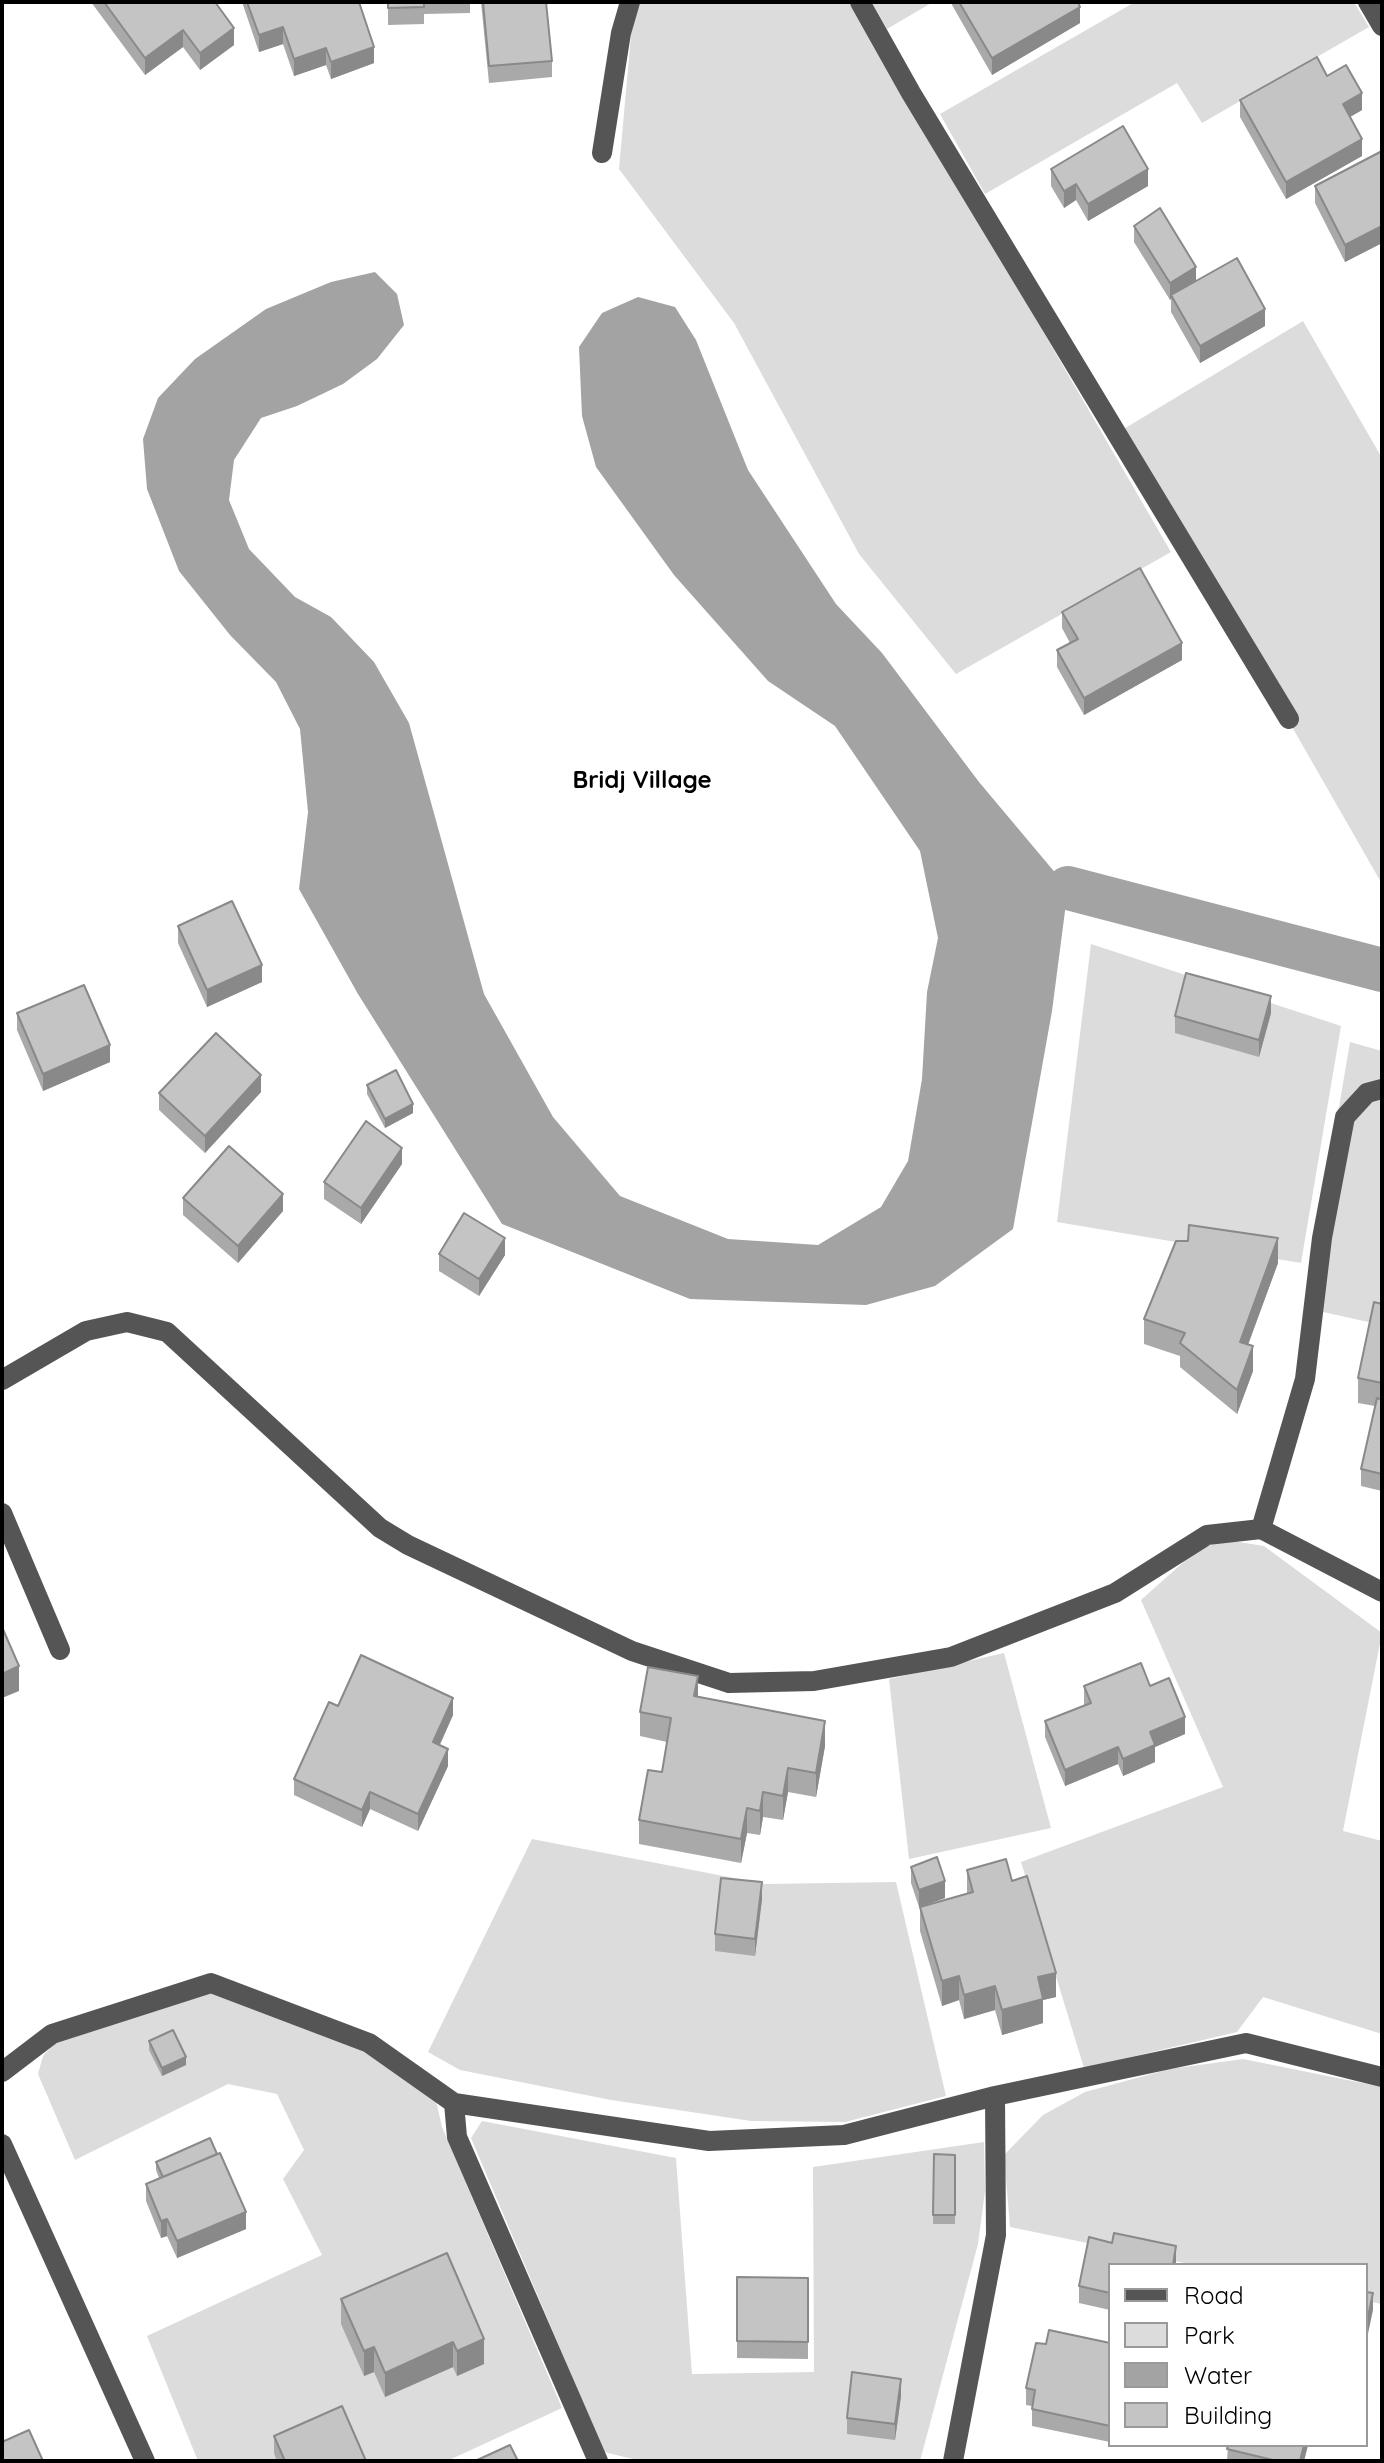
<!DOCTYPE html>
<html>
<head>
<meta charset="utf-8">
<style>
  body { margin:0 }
  #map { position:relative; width:1384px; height:2463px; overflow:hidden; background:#fff; font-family:Quicksand,sans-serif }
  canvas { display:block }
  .frame { position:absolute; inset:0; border:4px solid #000; pointer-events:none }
  .legend { position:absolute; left:1108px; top:2263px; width:260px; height:184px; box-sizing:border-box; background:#fff; border:2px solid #999; margin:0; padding:10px 14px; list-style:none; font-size:24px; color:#000 }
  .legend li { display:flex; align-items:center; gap:16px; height:40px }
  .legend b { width:40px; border:2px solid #999 }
</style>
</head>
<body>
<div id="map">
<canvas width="1384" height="2463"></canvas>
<div class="frame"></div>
<ul class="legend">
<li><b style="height:10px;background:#555"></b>Road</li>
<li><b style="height:22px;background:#dcdcdc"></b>Park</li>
<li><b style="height:22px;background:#a3a3a3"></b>Water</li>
<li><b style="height:22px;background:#c4c4c4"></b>Building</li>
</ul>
</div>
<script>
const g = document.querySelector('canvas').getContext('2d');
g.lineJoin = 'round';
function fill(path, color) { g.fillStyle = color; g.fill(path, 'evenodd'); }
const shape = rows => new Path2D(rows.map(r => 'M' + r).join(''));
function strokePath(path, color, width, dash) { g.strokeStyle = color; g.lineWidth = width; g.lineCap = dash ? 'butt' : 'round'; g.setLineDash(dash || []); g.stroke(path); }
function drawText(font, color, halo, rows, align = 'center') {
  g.font = font + ' Quicksand,sans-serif'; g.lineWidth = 6; g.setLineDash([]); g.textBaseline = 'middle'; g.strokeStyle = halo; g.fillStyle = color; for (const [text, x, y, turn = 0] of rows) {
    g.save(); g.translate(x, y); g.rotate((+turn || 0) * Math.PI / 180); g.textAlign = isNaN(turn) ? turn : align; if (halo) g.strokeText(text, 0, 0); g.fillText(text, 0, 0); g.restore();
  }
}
const green = shape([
  [634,2,852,2,1171,552,956,674,859,554,734,323,619,169],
  [872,2,933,2,887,29],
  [1135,2,1354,2,1369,27,1202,123,1177,83,985,194,940,114],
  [1303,321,1382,458,1382,884,1122,430],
  [1091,944,1341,1026,1301,1263,1057,1222],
  [1350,1042,1382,1051,1382,1325,1305,1308],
  [1226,1540,1264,1546,1382,1633,1343,1831,1382,1841,1382,2034,1263,1997,1237,2032,1084,2068,1021,1862,1223,1787,1141,1600,1197,1550],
  [1004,1653,1051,1828,909,1859,889,1679],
  [532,1839,765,1884,896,1882,946,2096,845,2122,751,2121,611,2100,460,2070,428,2052],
  [237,1983,432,2083,442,2127,562,2408,447,2461,198,2461,147,2336,322,2255,283,2179,304,2150,277,2094,228,2084,75,2160,38,2074,43,2056,56,2042],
  [1243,2059,1382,2087,1382,2304,1366,2301,1366,2265,1194,2265,1010,2227,1004,2155,1043,2115,1085,2092,1170,2069],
  [482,2121,676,2158,692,2374,814,2372,813,2167,984,2142,985,2191,978,2244,920,2461,641,2461,604,2452,471,2138]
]);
const water = shape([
  [375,272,397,294,404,325,377,359,343,384,297,406,261,418,234,460,229,500,249,549,295,597,331,617,374,662,409,723,484,994,553,1117,620,1196,728,1239,818,1245,881,1207,908,1161,922,1079,927,992,938,938,920,851,835,726,768,681,674,575,596,467,582,416,579,347,602,313,638,297,675,307,696,340,748,470,836,604,882,653,979,782,1068,888,1052,1011,1013,1229,935,1286,866,1305,690,1299,502,1224,358,994,299,889,308,812,300,729,276,682,230,635,179,571,147,489,143,439,158,398,195,359,266,309,331,282]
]);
const canal = shape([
  [1068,888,1382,970]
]);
const minor = shape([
  [860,2,911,93,1289,719],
  [1368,2,1382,26],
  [602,153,621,33,630,2],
  [2,1380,86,1331,127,1322,167,1332,380,1528,408,1545,632,1651,729,1683,814,1681,951,1657,1115,1593,1207,1535,1261,1529,1305,1379,1322,1238,1345,1117,1367,1093,1382,1089],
  [2,1513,60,1650],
  [1261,1529,1382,1592],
  [2,2072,52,2034,211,1983,369,2043,454,2103,709,2141,844,2135,995,2096,1246,2043,1382,2077],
  [454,2103,457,2137,598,2461],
  [2,2144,145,2461],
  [953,2461,996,2235,995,2096]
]);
const wall = shape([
  [91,2,215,2,234,45,200,70,183,47,145,75],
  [242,2,359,2,374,63,331,79,326,65,294,76,283,44,259,52],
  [388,2,470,2,470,13,424,14,424,24,388,25],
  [481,2,546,2,552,61,552,77,489,83],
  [952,2,1078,2,1080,23,992,75,952,5],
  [1327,76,1362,110,1350,117,1362,156,1286,199,1240,117,1240,100],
  [1382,151,1382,243,1345,262,1315,203,1315,186],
  [1051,169,1148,186,1088,221,1076,200,1064,208,1051,186],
  [1134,226,1196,281,1265,326,1200,363,1171,312,1171,299,1170,300,1134,242],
  [1062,612,1182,660,1084,715,1057,667,1057,650,1070,643,1062,628],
  [178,926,262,982,207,1007,178,943],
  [17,1013,110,1062,43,1091,17,1030],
  [1271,1013,1259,1057,1175,1033,1175,1016],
  [367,1085,413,1113,385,1128,367,1094],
  [261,1092,205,1153,159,1110,159,1093],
  [402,1164,361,1224,324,1199,324,1182],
  [183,1198,283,1211,238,1263,183,1215],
  [439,1254,505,1255,479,1296,439,1271],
  [1278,1263,1248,1345,1253,1371,1237,1414,1180,1367,1180,1356,1144,1344,1144,1319],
  [1382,1304,1382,1491,1361,1486,1361,1469,1375,1406,1358,1403,1358,1378],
  [1084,1686,1150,1686,1185,1734,1155,1747,1155,1762,1123,1776,1118,1764,1065,1786,1045,1737,1045,1721,1084,1705],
  [698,1697,825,1746,816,1797,788,1792,783,1820,763,1817,760,1835,747,1833,741,1863,639,1844,639,1820,662,1772,667,1742,640,1736,640,1712],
  [338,1706,453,1715,440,1745,448,1766,418,1831,370,1809,362,1827,294,1795,294,1779],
  [911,1867,945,1898,921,1907,967,1894,967,1870,1012,1881,1056,1997,1043,2000,1043,2023,1002,2035,995,2010,964,2019,959,2000,942,2006,920,1931,920,1907,919,1907,911,1883],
  [762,1899,755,1956,715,1951,715,1934],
  [149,2041,186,2065,162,2076,149,2050],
  [934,2154,955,2155,955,2224,933,2224],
  [156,2162,246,2229,177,2258,167,2236,161,2238,146,2201,146,2184,159,2178,156,2170],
  [1112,2243,1176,2246,1176,2265,1110,2265,1110,2310,1079,2303,1079,2286],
  [447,2253,484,2364,457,2376,453,2367,385,2397,374,2372,364,2376,341,2324,341,2299],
  [737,2277,808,2278,808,2359,737,2358],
  [1110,2343,1110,2442,1032,2426,1032,2406,1026,2405,1026,2388,1046,2344],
  [901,2396,895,2440,847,2434,847,2418],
  [274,2436,366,2461,277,2461,274,2453],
  [1228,2445,1308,2445,1304,2461,1227,2461]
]);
const shadedWall = shape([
  [1080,7,1080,23,992,75,992,58],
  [283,27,283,44,259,52,259,35],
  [234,28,234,45,200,70,200,53],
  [183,30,183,47,145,75,145,58],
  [374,47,374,63,331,79,331,62],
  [326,48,326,65,294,76,294,59],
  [1362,93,1362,110,1343,121,1343,104],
  [1362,139,1362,156,1286,199,1286,182],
  [1148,169,1148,186,1088,221,1088,204],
  [1076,184,1076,200,1064,208,1064,191],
  [1382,226,1382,243,1345,262,1345,245],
  [1196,267,1196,284,1171,295,1171,299,1170,300,1170,283],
  [1265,309,1265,326,1200,363,1200,346],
  [1182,643,1182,660,1084,715,1084,698],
  [262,965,262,982,207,1007,207,990],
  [1271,996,1271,1013,1259,1057,1259,1040],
  [110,1045,110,1062,43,1091,43,1074],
  [261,1075,261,1092,205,1153,205,1136],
  [413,1104,413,1113,385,1128,385,1119],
  [402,1148,402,1164,361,1224,361,1208],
  [283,1194,283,1211,238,1263,238,1246],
  [505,1238,505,1255,479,1296,479,1279],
  [1278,1238,1278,1263,1240,1366,1240,1342],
  [1253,1346,1253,1371,1237,1414,1237,1390],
  [19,1666,19,1691,2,1698,2,1674],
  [698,1676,698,1701,694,1696],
  [453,1698,453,1715,433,1759,433,1742],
  [1185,1717,1185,1734,1155,1747,1155,1762,1123,1776,1123,1759,1150,1732],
  [825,1721,825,1746,816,1797,816,1773],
  [1118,1747,1118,1764,1065,1786,1065,1770],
  [448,1749,448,1766,418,1831,418,1814],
  [788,1768,788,1792,783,1820,783,1796],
  [370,1792,370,1809,362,1827,362,1810],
  [763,1792,763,1817,760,1835,760,1811],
  [747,1808,747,1833,741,1863,741,1839],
  [945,1881,945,1898,919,1907,919,1890],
  [762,1882,762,1899,755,1956,755,1939],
  [1056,1973,1056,1997,1043,2000,1043,2023,1002,2035,1002,2010,1038,1977],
  [959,1976,959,2000,942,2006,942,1981],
  [995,1986,995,2010,964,2019,964,1995],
  [186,2057,186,2065,162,2076,162,2068],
  [246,2212,246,2229,177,2258,177,2241],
  [167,2219,167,2236,161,2238,161,2221],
  [1176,2246,1176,2265,1173,2265],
  [1373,2293,1373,2310,1366,2343,1366,2326],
  [484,2339,484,2364,457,2376,457,2351],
  [453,2342,453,2367,385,2397,385,2373],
  [374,2347,374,2372,364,2376,364,2351],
  [901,2379,901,2396,895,2440,895,2424],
  [4,2382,4,2399,2,2400,2,2383],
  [1304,2445,1308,2445,1304,2461,1300,2461]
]);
const building = shape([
  [104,2,215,2,234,28,200,53,183,30,145,58,104,2],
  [247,2,359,2,374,47,331,62,326,48,294,59,283,27,259,35,247,2],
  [388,2,424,2,424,7,388,8,388,2],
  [483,2,546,2,552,61,489,66,483,2],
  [959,2,1078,2,1080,7,992,58,959,2],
  [1317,57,1327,76,1346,65,1362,93,1343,104,1362,139,1286,182,1240,100,1317,57],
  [1123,126,1148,169,1088,204,1076,184,1064,191,1051,169,1123,126],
  [1382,151,1382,226,1345,245,1315,186,1382,151],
  [1160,208,1196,267,1170,283,1134,226,1160,208],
  [1237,258,1265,309,1200,346,1171,295,1237,258],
  [1140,568,1182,643,1084,698,1057,650,1078,639,1062,612,1140,568],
  [232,901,262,965,207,990,178,926,232,901],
  [1186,973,1271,996,1259,1040,1175,1016,1186,973],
  [84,985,110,1045,43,1074,17,1013,84,985],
  [216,1033,261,1075,205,1136,159,1093,216,1033],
  [396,1070,413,1104,385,1119,367,1085,396,1070],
  [366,1121,402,1148,361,1208,324,1182,366,1121],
  [229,1146,283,1194,238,1246,183,1198,229,1146],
  [464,1213,505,1238,479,1279,439,1254,464,1213],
  [1189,1225,1278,1238,1240,1342,1253,1346,1237,1390,1180,1343,1185,1333,1144,1319,1176,1241,1188,1241,1189,1225],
  [1374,1302,1382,1304,1382,1383,1358,1378,1374,1302],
  [1377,1398,1382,1400,1382,1474,1361,1469,1377,1398],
  [2,1627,19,1666,2,1674,2,1627],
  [361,1655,453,1698,433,1742,448,1749,418,1814,370,1792,362,1810,294,1779,329,1702,338,1706,361,1655],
  [1141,1663,1150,1686,1169,1678,1185,1717,1150,1732,1155,1745,1123,1759,1118,1747,1065,1770,1045,1721,1091,1703,1084,1686,1141,1663],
  [648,1667,698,1676,694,1696,825,1721,816,1773,788,1768,783,1796,763,1792,760,1811,747,1808,741,1839,639,1820,648,1770,662,1772,671,1718,640,1712,648,1667],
  [937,1857,945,1881,919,1890,911,1867,937,1857],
  [1006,1859,1012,1881,1027,1876,1056,1973,1038,1977,1043,1999,1002,2010,995,1986,964,1995,959,1976,942,1981,920,1907,973,1892,967,1870,1006,1859],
  [721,1878,762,1882,755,1939,715,1934,721,1878],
  [173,2030,186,2057,162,2068,149,2041,173,2030],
  [210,2138,217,2154,163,2177,156,2162,210,2138],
  [220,2153,246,2212,177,2241,167,2219,161,2221,146,2184,220,2153],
  [934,2154,955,2155,955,2215,933,2215,934,2154],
  [1114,2233,1176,2246,1173,2265,1110,2265,1110,2293,1079,2286,1089,2237,1112,2243,1114,2233],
  [447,2253,484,2339,457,2351,453,2342,385,2373,374,2347,364,2351,341,2299,447,2253],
  [737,2277,808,2278,808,2342,737,2341,737,2277],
  [1366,2292,1373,2293,1366,2326,1366,2292],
  [1049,2330,1110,2343,1110,2426,1032,2409,1035,2390,1026,2388,1036,2343,1046,2344,1049,2330],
  [852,2372,901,2379,895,2424,847,2418,852,2372],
  [342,2406,366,2461,285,2461,274,2436,342,2406],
  [29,2430,43,2461,2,2461,2,2442,29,2430],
  [510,2445,518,2461,475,2461,510,2445],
  [1228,2445,1304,2445,1300,2461,1277,2461,1227,2449,1228,2445]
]);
const neighbourhoodNames = [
  ["Bridj Village",642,781]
];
fill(green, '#dcdcdc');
fill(water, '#a3a3a3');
strokePath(canal, '#a3a3a3', 44);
strokePath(minor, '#555', 20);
fill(wall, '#a9a9a9');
fill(shadedWall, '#898989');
fill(building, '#c4c4c4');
strokePath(building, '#898989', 2);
drawText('bold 24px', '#000', '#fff', neighbourhoodNames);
</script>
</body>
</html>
